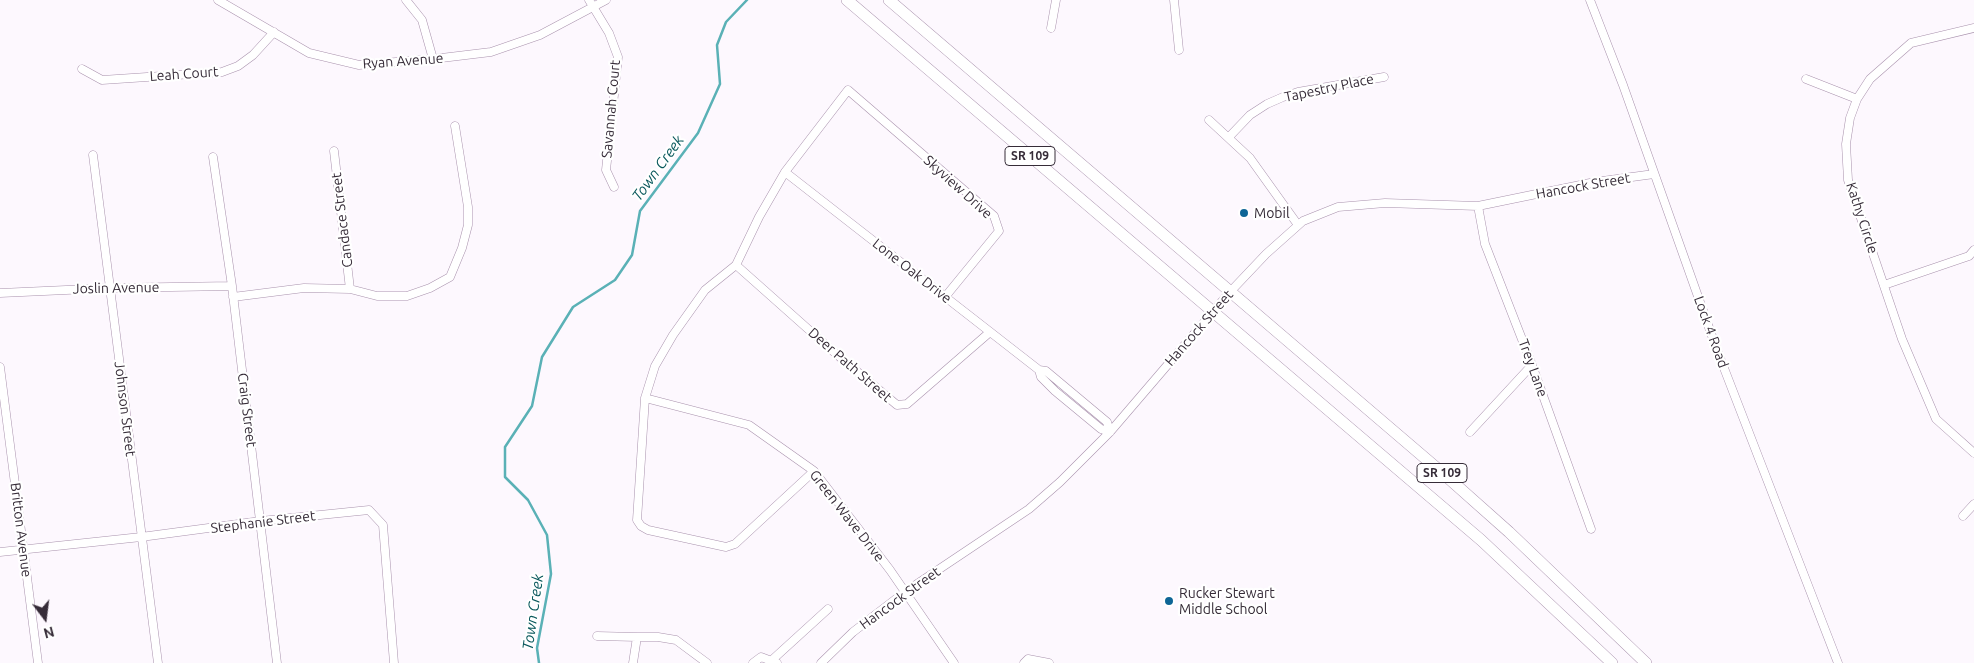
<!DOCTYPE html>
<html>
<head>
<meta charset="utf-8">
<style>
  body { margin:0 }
  #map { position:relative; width:1974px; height:663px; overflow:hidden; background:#fdf8fe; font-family:Ubuntu,sans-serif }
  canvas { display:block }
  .north { position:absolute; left:20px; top:593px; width:50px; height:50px; -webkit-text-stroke:4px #fff; paint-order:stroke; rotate:165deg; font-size:14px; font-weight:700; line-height:20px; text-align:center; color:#362c38 }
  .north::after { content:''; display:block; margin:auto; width:18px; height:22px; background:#362c38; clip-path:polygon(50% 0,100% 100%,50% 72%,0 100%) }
</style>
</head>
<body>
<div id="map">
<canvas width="1974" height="663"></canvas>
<div class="north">N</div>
</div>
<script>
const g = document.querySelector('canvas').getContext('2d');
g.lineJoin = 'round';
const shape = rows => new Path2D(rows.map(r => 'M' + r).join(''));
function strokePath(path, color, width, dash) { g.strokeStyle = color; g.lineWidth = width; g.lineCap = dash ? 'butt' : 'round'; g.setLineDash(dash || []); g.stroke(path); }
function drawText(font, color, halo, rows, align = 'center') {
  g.font = font + ' Ubuntu,sans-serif'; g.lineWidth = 4.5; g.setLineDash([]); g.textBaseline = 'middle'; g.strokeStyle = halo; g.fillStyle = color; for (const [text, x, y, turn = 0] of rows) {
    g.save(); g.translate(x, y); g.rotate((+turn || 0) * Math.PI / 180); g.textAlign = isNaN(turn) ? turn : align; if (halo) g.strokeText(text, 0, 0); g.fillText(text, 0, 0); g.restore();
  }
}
const stream = shape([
  [539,663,537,648,551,574,547,535,528,500,505,477,505,447,532,406,542,357,573,307,615,280,632,255,640,211,698,133,720,84,717,45,726,22,747,0]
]);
const minor = shape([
  [218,0,309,53,359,65,433,59,491,52,540,35,606,0],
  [406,0,422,20,433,59],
  [589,0,609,33,618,57,606,170,614,187],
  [1174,0,1179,50],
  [1590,0,1623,85,1717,350,1838,663],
  [1051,28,1056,0],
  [1974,28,1911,43,1870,79,1857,99,1850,118,1846,144,1848,180,1902,339,1936,419,1974,453],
  [82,69,102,80,222,72,238,66,253,55,274,32],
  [1806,79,1857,99],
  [1209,120,1250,158,1298,225],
  [1229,137,1250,115,1267,104,1283,97,1298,92,1384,77],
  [334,151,350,289],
  [93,155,158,663],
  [213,157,232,286,277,663],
  [785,172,1039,370,1046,371,1107,422,1110,432],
  [1478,206,1485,244,1532,365,1591,529],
  [736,265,835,353,897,405,907,404,990,332],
  [1884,285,1969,256,1974,250],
  [0,293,110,288,232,286],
  [233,297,304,288,350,289,377,296,407,296,430,288,450,277,462,248,468,225,468,207,455,126],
  [0,367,38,663],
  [1039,370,1041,377,1055,391,1101,429,1110,432],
  [645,398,749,425,814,471,890,570,954,663],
  [1470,432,1532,365],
  [814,471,735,544,726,547,648,530,641,526,637,520,645,398,655,366,673,335,705,290,736,265,759,217,785,172,848,90,994,216,999,231,945,297],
  [1963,516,1974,504],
  [0,552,141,537,261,521,369,510,383,525,394,663],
  [597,636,637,637],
  [772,660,828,609],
  [633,663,637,637,658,637,676,640,707,663],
  [753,663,761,657,777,663],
  [821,663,853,632,905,592,1029,509,1060,482,1110,432,1230,292,1266,254,1303,221,1338,207,1385,203,1478,206,1595,182,1654,174],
  [1024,663,1028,659,1049,663]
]);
const highway = shape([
  [847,0,1481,540,1612,663],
  [889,0,1446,476,1509,532,1646,663]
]);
const markers = [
  [1244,213,5,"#0e6596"],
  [1169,601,5,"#0e6596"]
];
const shields = [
  [1030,156,50],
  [1442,473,50]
];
const shieldNames = [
  ["SR 109",1030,156],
  ["SR 109",1442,473]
];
const streetNames = [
  ["Ryan Avenue",403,61,-4],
  ["Leah Court",184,74,-4],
  ["Tapestry Place",1329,88,-12],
  ["Savannah Court",611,109,-85],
  ["Hancock Street",1583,186,-10],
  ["Skyview Drive",958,187,42],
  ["Kathy Circle",1862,218,72],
  ["Candace Street",342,220,-97],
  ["Lone Oak Drive",912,271,38],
  ["Joslin Avenue",116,288,-1],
  ["Hancock Street",1199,328,-49],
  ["Lock 4 Road",1711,332,70],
  ["Deer Path Street",850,365,41],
  ["Trey Lane",1533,368,70],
  ["Johnson Street",125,409,83],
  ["Craig Street",247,410,83],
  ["Green Wave Drive",847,516,52],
  ["Stephanie Street",263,522,-7],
  ["Britton Avenue",21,530,83],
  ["Hancock Street",900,598,-36]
];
const poiNames = [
  ["Mobil",1254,213],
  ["Rucker Stewart",1179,593],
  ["Middle School",1179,609]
];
const waterNames = [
  ["Town Creek",658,168,-54],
  ["Town Creek",533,612,-82]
];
strokePath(stream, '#5ab1b6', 2.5);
strokePath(minor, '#a992ad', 9);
strokePath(highway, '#a992ad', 12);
strokePath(minor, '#fff', 8);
strokePath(highway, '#fff', 11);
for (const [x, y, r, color] of markers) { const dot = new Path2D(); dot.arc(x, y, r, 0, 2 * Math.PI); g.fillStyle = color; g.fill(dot); strokePath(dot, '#fff', 2); }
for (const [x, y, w] of shields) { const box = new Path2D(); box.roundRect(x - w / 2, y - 9.5, w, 19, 4); g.fillStyle = '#fff'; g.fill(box); strokePath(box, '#362c38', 1); }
drawText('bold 12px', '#362c38', null, shieldNames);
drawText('14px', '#362c38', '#fff', streetNames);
drawText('14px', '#362c38', '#fff', poiNames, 'left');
drawText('italic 15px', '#08575b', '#fff', waterNames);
</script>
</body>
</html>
